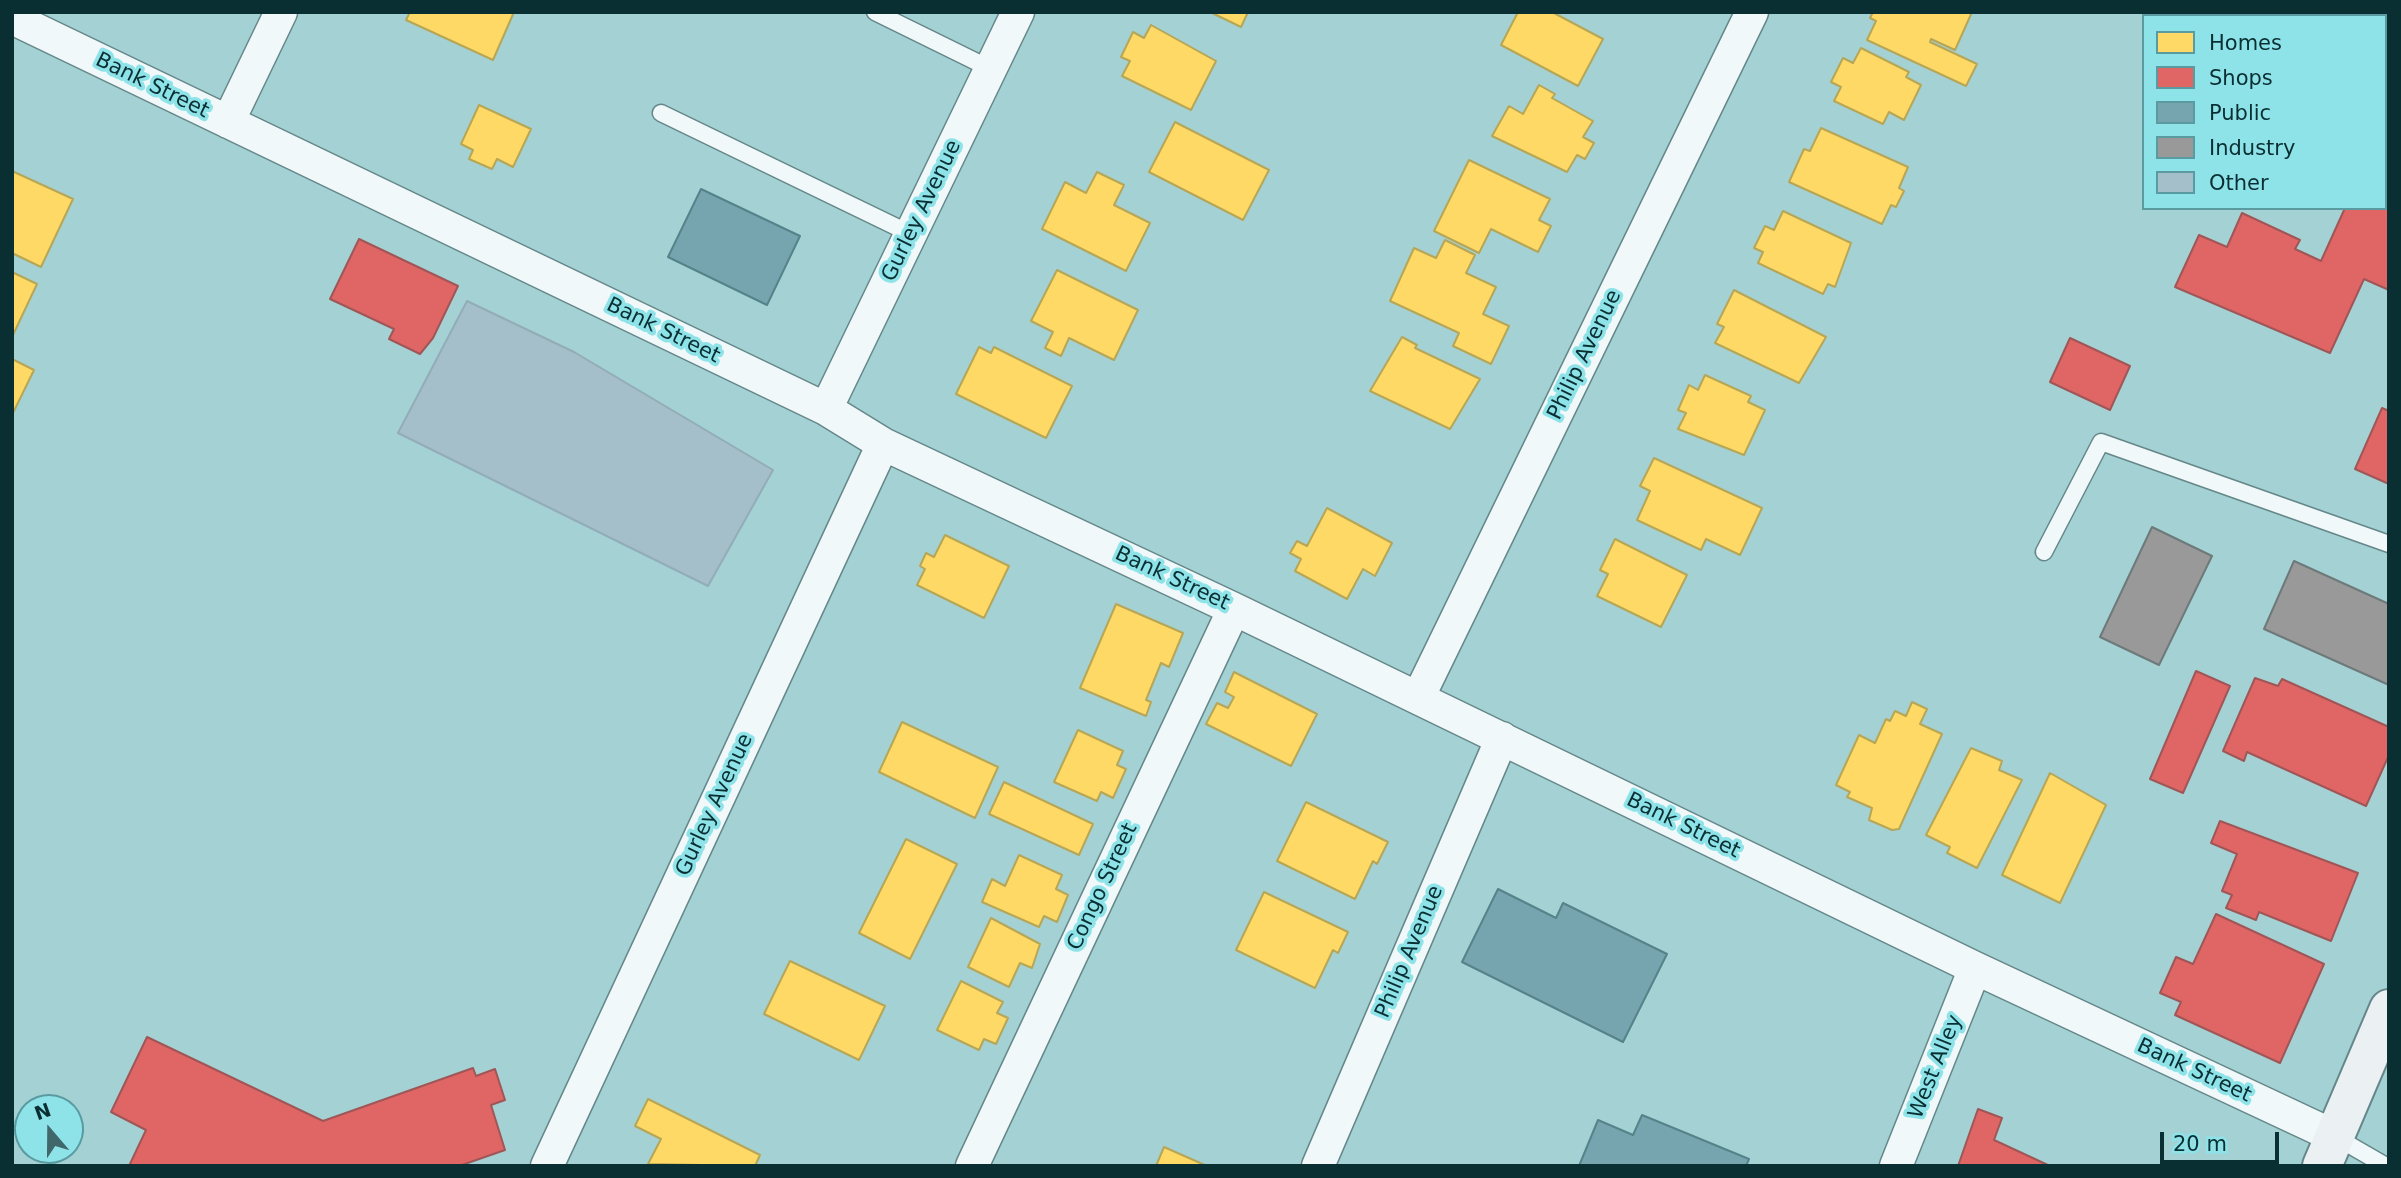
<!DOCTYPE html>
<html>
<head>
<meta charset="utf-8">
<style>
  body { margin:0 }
  #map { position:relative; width:2401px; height:1178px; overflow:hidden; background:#a3d1d4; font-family:"DejaVu Sans",sans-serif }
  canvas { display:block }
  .frame { position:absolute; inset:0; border:14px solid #0a2f32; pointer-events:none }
  .legend { position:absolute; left:2142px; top:14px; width:245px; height:196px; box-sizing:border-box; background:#8ee3e9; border:2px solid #599ba0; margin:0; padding:9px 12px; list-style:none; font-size:21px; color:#0a2f32 }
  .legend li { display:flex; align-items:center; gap:14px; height:35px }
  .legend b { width:35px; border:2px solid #599ba0 }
  .north { position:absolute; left:14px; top:1094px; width:70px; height:70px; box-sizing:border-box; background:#8ee3e9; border:2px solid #599ba0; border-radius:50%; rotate:340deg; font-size:19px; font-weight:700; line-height:28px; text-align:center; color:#0a2f32 }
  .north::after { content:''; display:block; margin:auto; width:24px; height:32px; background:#40686b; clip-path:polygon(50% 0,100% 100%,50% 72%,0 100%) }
  .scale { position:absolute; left:2160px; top:1132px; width:119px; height:32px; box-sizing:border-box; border:4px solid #0a2f32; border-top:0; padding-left:9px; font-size:21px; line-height:24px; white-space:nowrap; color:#0a2f32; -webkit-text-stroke:5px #8ee3e9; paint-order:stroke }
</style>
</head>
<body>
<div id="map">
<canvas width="2401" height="1178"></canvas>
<div class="frame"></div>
<ul class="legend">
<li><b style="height:19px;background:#ffd966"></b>Homes</li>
<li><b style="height:19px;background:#e06666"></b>Shops</li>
<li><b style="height:19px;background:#76a5af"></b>Public</li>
<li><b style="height:19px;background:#999"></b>Industry</li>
<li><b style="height:19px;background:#a4beca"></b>Other</li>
</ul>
<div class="north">N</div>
<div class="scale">20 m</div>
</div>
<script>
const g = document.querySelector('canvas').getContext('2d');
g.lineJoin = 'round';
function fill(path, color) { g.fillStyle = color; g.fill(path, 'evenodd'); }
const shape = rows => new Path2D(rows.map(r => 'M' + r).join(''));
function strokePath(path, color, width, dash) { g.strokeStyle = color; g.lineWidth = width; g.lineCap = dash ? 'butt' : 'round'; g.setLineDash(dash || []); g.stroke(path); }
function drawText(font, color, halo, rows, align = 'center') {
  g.font = font + ' "DejaVu Sans",sans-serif'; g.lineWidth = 7; g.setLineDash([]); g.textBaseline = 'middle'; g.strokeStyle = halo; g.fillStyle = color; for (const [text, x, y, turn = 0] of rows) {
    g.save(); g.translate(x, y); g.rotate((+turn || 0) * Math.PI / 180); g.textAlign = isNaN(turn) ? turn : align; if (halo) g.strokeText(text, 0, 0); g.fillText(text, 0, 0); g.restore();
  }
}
const homes = shape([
  [410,12,514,12,493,60,406,20,410,12],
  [1210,12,1248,12,1241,27,1210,12],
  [1518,12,1552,12,1603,39,1578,86,1501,45,1518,12],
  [1873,12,1972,12,1955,50,1931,39,1930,42,1977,64,1966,86,1867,40,1876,21,1870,18,1873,12],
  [1151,25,1216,61,1191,110,1122,76,1130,61,1121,57,1133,32,1144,38,1151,25],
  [1861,48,1909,72,1906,77,1921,85,1904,120,1889,112,1883,124,1834,101,1841,87,1831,82,1843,58,1853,63,1861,48],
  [1539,85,1555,94,1552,98,1593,121,1583,137,1594,143,1585,159,1577,155,1567,172,1492,136,1509,106,1523,114,1539,85],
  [479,105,531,129,513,167,497,159,492,169,469,159,473,150,461,144,479,105],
  [1175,122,1269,170,1243,220,1149,172,1175,122],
  [1821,128,1908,167,1899,188,1904,191,1896,207,1891,205,1882,224,1789,182,1804,149,1810,151,1821,128],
  [1469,160,1550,199,1539,220,1551,226,1538,252,1491,229,1479,253,1434,231,1469,160],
  [12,171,73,199,41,267,12,253,12,171],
  [1097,172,1124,185,1114,205,1150,223,1126,271,1042,229,1065,182,1086,193,1097,172],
  [1783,211,1851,243,1835,287,1828,284,1823,294,1758,263,1763,252,1754,248,1765,226,1774,230,1783,211],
  [1445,240,1475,255,1466,273,1496,287,1483,314,1509,326,1491,364,1453,346,1459,333,1390,301,1414,248,1436,258,1445,240],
  [1057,270,1138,310,1114,360,1069,338,1061,356,1045,348,1053,332,1031,321,1057,270],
  [12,272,37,284,13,335,12,334,12,272],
  [1734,290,1826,337,1799,383,1715,343,1724,327,1717,324,1734,290],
  [1402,337,1417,345,1415,348,1480,379,1450,429,1370,391,1402,337],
  [979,347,991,353,994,347,1072,386,1046,438,956,394,979,347],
  [12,359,34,370,12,415,12,359],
  [1705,375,1751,396,1748,402,1765,410,1744,455,1678,429,1686,413,1678,410,1689,385,1698,390,1705,375],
  [1654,458,1762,508,1740,555,1706,539,1701,550,1637,520,1650,491,1640,486,1654,458],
  [1327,508,1392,543,1375,576,1363,569,1347,599,1295,571,1301,559,1290,553,1297,541,1307,546,1327,508],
  [945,535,1009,566,984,618,917,585,925,569,920,566,926,553,934,557,945,535],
  [1615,539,1687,575,1661,627,1597,596,1608,574,1600,570,1615,539],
  [1116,604,1183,633,1169,667,1161,663,1146,700,1151,702,1146,716,1080,688,1116,604],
  [1234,672,1317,714,1291,766,1206,724,1217,703,1228,708,1234,697,1225,692,1234,672],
  [1912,702,1927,709,1920,724,1942,734,1899,829,1892,830,1869,820,1872,808,1847,797,1850,792,1836,785,1859,735,1875,743,1886,719,1890,721,1895,711,1906,716,1912,702],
  [902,722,998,767,975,818,879,772,902,722],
  [1078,730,1123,751,1117,765,1126,769,1113,798,1101,792,1097,801,1054,782,1078,730],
  [1971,748,2002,761,1999,770,2022,780,1977,868,1947,853,1950,847,1926,835,1971,748],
  [2050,773,2106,805,2060,903,2002,875,2050,773],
  [1004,782,1093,824,1079,855,989,814,1004,782],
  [1306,802,1388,842,1377,864,1373,861,1355,899,1277,861,1306,802],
  [906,839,957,864,910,959,859,933,906,839],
  [1019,855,1062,875,1056,889,1068,895,1057,922,1044,916,1039,927,982,902,992,879,1005,886,1019,855],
  [1264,892,1348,932,1338,953,1333,950,1315,988,1236,950,1264,892],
  [991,918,1040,944,1032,968,1020,963,1009,987,968,967,991,918],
  [790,961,885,1006,859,1060,764,1014,790,961],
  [961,981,1003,1002,997,1013,1008,1018,996,1044,984,1039,979,1050,937,1030,961,981],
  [648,1099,760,1155,755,1166,648,1164,661,1139,635,1126,648,1099],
  [1164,1147,1207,1166,1156,1166,1164,1147]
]);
const shops = shape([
  [2385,130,2389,132,2389,290,2364,279,2330,353,2175,287,2199,235,2227,247,2242,213,2300,240,2295,249,2321,261,2345,208,2385,208,2385,130],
  [359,239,458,286,433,338,420,354,389,339,394,329,330,299,359,239],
  [2070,338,2130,366,2110,410,2050,382,2070,338],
  [2382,408,2389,411,2389,484,2355,469,2382,408],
  [2196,671,2230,686,2183,793,2150,779,2196,671],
  [2255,678,2278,686,2282,679,2389,727,2389,755,2366,806,2247,752,2244,761,2223,751,2255,678],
  [2220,821,2358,873,2331,941,2259,912,2256,920,2226,908,2232,895,2222,891,2237,854,2211,843,2220,821],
  [2216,914,2324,964,2280,1063,2175,1015,2181,1002,2160,993,2176,957,2193,964,2216,914],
  [147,1037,323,1121,473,1068,476,1076,495,1069,505,1100,491,1105,505,1150,459,1166,129,1166,146,1130,111,1112,147,1037],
  [1978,1109,2002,1118,1994,1140,2050,1166,1958,1166,1978,1109]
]);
const public = shape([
  [701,189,800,236,767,305,668,257,701,189],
  [1498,889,1556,918,1563,903,1667,954,1623,1042,1462,962,1498,889],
  [1642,1115,1749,1159,1746,1166,1579,1166,1598,1120,1633,1135,1642,1115]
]);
const industry = shape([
  [2152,527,2212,556,2159,665,2100,637,2152,527],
  [2294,561,2389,604,2389,685,2264,629,2294,561]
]);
const building = shape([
  [467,301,574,352,773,470,708,586,398,433,467,301]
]);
const lane = shape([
  [875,12,991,69],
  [661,113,911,234],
  [2044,552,2101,442,2389,544],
  [2334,1136,2386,1166]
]);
const street = shape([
  [2320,12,2327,16],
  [12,18,826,409,883,444,1234,609,1975,968,2334,1136],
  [2385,44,2389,46],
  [228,122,281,12],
  [826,409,1018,12],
  [1418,698,1752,12],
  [547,1166,883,444],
  [972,1166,1234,609],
  [1318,1166,1502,738],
  [1896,1166,1975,968]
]);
const secondary = shape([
  [2322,1166,2389,1009]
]);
const streetNames = [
  ["Bank Street",152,86,26],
  ["Gurley Avenue",922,211,-64],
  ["Bank Street",663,331,26],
  ["Philip Avenue",1585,355,-64],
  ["Bank Street",1172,579,25],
  ["Gurley Avenue",715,805,-65],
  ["Bank Street",1683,826,26],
  ["Congo Street",1103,887,-65],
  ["Philip Avenue",1410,952,-67],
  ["West Alley",1936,1067,-68],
  ["Bank Street",2194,1071,25]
];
fill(homes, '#ffd966');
strokePath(homes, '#b6a656', 2);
fill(shops, '#e06666');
strokePath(shops, '#a05656', 2);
fill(public, '#76a5af');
strokePath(public, '#56828a', 2);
fill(industry, '#999');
strokePath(industry, '#6e797a', 2);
fill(building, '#a4beca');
strokePath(building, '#92adb8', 2);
strokePath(lane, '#658789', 19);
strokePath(street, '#658789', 35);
strokePath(secondary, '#658789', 42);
strokePath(lane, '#f1f8f9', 16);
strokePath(street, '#f1f8f9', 32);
strokePath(secondary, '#ebf0f3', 38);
drawText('21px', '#0a2f32', '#8ee3e9', streetNames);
</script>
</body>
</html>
